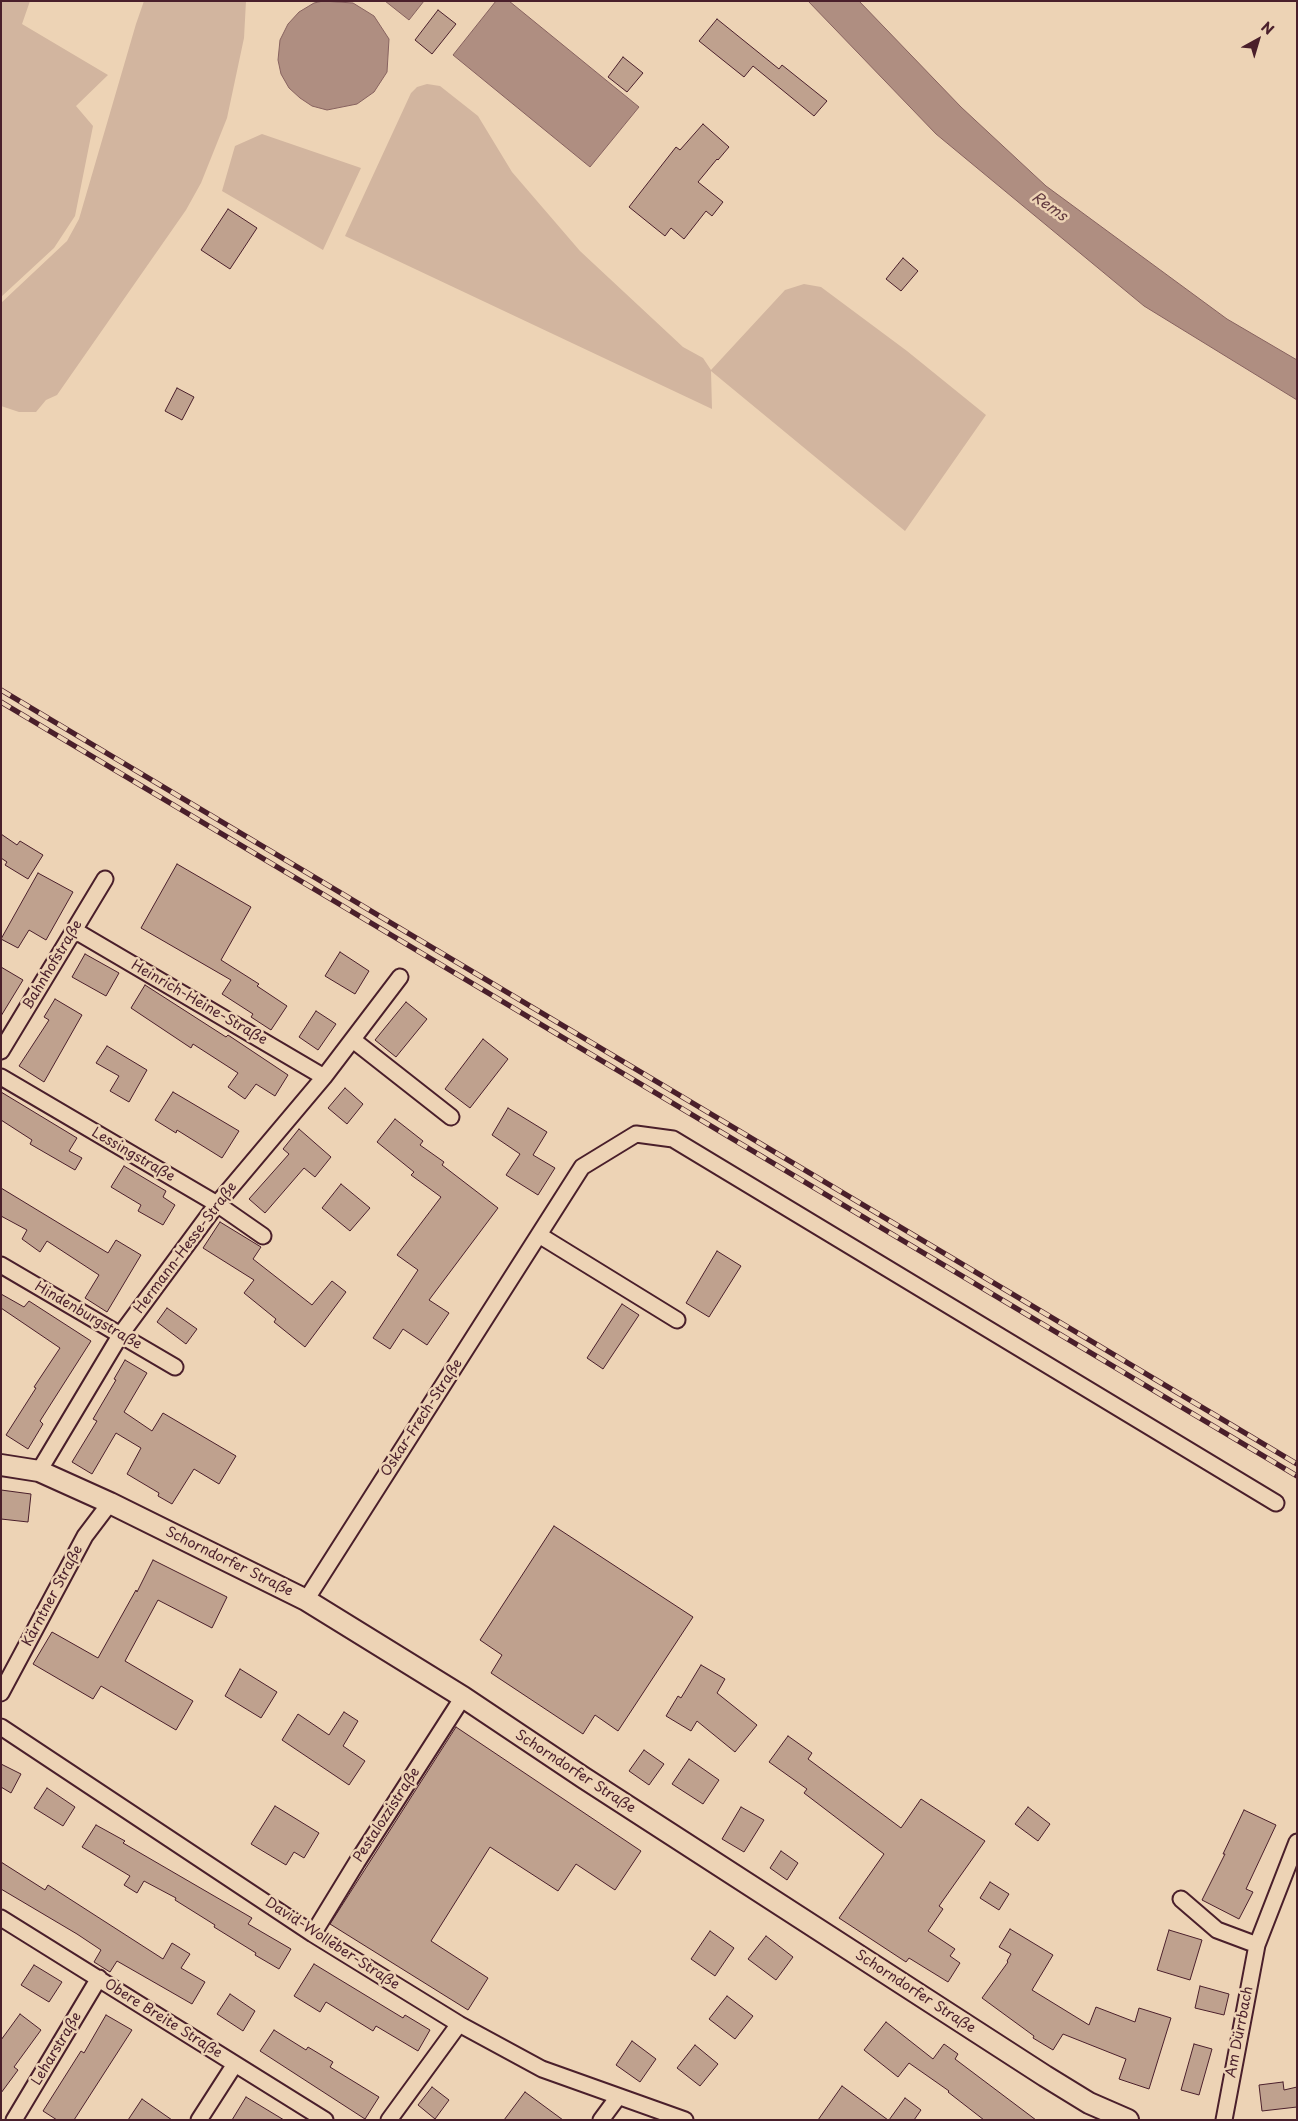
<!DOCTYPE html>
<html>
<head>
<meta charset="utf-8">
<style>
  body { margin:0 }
  #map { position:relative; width:1298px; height:2121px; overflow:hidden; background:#edd3b5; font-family:"Playpen Sans",sans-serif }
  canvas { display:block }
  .frame { position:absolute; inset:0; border:2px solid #4a1f2b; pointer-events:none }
  .north { position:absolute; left:1233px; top:15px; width:50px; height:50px; -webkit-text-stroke:4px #edd3b5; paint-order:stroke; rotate:39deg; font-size:14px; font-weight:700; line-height:20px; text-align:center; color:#4a1f2b }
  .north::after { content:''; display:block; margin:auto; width:18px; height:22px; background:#4a1f2b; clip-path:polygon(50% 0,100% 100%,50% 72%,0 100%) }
</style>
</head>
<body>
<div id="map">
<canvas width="1298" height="2121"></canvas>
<div class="frame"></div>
<div class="north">N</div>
</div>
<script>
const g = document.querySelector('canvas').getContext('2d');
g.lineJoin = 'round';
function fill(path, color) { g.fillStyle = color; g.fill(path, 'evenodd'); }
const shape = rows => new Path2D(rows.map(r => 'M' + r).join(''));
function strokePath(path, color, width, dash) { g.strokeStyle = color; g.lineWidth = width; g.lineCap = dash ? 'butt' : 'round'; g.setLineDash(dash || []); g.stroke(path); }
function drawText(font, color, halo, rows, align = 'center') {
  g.font = font + ' "Playpen Sans",sans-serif'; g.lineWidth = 5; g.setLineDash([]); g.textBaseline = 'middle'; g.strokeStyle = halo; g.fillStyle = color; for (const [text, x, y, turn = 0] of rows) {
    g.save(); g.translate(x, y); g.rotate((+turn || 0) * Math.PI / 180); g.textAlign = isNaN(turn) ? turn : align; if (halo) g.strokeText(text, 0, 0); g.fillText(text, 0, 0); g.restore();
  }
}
const green = shape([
  [1,1,30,1,22,24,108,75,76,106,93,126,75,216,54,248,1,297],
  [144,1,246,1,244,38,227,118,201,183,186,210,57,395,46,400,36,412,19,412,1,406,1,303,67,241,79,219,136,24],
  [427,84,440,86,478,116,512,172,580,251,683,347,703,358,711,370,785,290,804,284,821,287,907,351,986,415,905,531,711,371,712,409,345,236,411,93,417,87],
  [262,134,361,168,323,250,222,191,235,146]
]);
const water = shape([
  [323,1,353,3,374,16,389,39,387,72,374,92,357,104,327,110,312,106,300,98,289,88,281,74,278,60,280,40,288,24,299,12,314,3,323,1],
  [385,1,424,1,409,20,385,1],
  [496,1,509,1,639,107,590,167,453,55,496,1],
  [808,1,859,1,961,107,1046,186,1227,319,1297,360,1297,400,1144,306,936,134,808,1]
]);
const building = shape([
  [438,10,456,24,432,54,415,40,438,10],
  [717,19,779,69,782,65,827,101,814,116,753,66,744,77,699,41,717,19],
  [623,57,643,73,627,92,608,77,623,57],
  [703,124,729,147,718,160,717,159,698,182,723,202,712,216,706,211,684,239,671,228,665,236,629,207,676,147,680,150,703,124],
  [228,209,257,228,230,269,201,250,228,209],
  [903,258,918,271,901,291,886,279,903,258],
  [177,388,194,397,182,420,165,411,177,388],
  [1,834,17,845,20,841,43,855,28,879,5,865,7,862,1,858,1,834],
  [177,864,251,907,221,960,259,984,257,986,287,1006,271,1030,251,1017,253,1014,222,994,231,980,141,928,177,864],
  [38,873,73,892,46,940,29,930,18,948,1,939,38,873],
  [340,952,369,971,355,994,325,976,340,952],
  [85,954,119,973,106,996,72,977,85,954],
  [1,967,23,980,1,1016,1,967],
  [145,985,226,1037,228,1035,288,1075,275,1096,256,1084,245,1099,228,1087,238,1073,193,1044,191,1048,131,1008,145,985],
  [55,999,82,1015,44,1082,19,1066,49,1020,44,1017,55,999],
  [406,1002,427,1019,396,1057,375,1040,406,1002],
  [316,1011,336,1024,318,1050,299,1037,316,1011],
  [483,1039,508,1059,470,1108,445,1089,483,1039],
  [107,1046,147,1070,129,1102,110,1091,119,1076,96,1063,107,1046],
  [345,1088,363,1104,347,1124,328,1108,345,1088],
  [1,1092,77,1138,69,1151,82,1158,75,1170,30,1144,32,1140,1,1120,1,1092],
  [173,1092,239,1131,222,1158,177,1130,176,1133,155,1120,173,1092],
  [508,1108,547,1132,533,1155,555,1168,538,1195,506,1175,520,1154,492,1135,508,1108],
  [395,1119,423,1141,420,1145,444,1162,442,1165,498,1208,429,1300,449,1313,427,1345,403,1329,390,1349,373,1338,418,1270,397,1255,441,1197,411,1175,414,1172,377,1142,395,1119],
  [299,1129,331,1157,315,1177,304,1168,265,1213,249,1199,289,1154,283,1149,299,1129],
  [124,1166,166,1191,163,1197,175,1205,163,1225,138,1211,141,1205,111,1187,124,1166],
  [341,1184,370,1208,350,1231,322,1208,341,1184],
  [1,1188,108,1253,116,1240,141,1255,107,1312,85,1298,99,1275,47,1241,40,1252,22,1239,27,1230,1,1216,1,1188],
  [220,1222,261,1247,253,1259,312,1305,332,1281,346,1292,305,1347,274,1322,276,1319,244,1293,254,1280,203,1248,220,1222],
  [717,1251,741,1266,709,1317,686,1303,717,1251],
  [1,1294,24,1307,29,1301,91,1341,40,1421,43,1424,28,1449,6,1435,36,1388,34,1387,60,1348,1,1308,1,1294],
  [622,1304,639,1315,603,1369,587,1358,622,1304],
  [167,1308,197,1329,186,1344,157,1322,167,1308],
  [125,1360,147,1373,124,1412,152,1431,163,1413,236,1456,219,1484,194,1469,172,1504,158,1496,159,1493,127,1474,141,1448,116,1433,92,1474,72,1462,97,1421,93,1419,116,1380,114,1379,125,1360],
  [1,1490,31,1494,28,1522,1,1519,1,1490],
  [554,1526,693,1617,618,1731,595,1715,583,1734,491,1673,502,1655,480,1640,554,1526],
  [153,1560,227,1597,212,1628,158,1600,125,1661,193,1701,176,1730,101,1686,93,1699,33,1664,52,1632,98,1658,136,1590,137,1592,153,1560],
  [701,1665,725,1679,717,1693,757,1725,735,1752,697,1721,691,1731,666,1716,678,1696,681,1698,701,1665],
  [240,1669,277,1692,261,1718,225,1696,240,1669],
  [344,1712,358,1721,343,1746,365,1761,349,1785,282,1740,298,1714,329,1735,344,1712],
  [456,1727,641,1851,615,1890,576,1864,558,1891,490,1847,431,1941,488,1978,468,2010,330,1924,456,1727],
  [788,1736,812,1753,808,1759,901,1828,921,1799,985,1841,939,1906,943,1909,928,1931,955,1949,950,1956,960,1963,948,1982,909,1958,906,1962,839,1918,884,1854,804,1793,807,1789,769,1762,788,1736],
  [644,1750,664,1764,649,1785,629,1771,644,1750],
  [689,1759,719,1780,703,1804,672,1784,689,1759],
  [1,1764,21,1774,11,1793,1,1787,1,1764],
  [47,1788,75,1807,63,1826,34,1808,47,1788],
  [275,1806,319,1833,304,1858,294,1852,286,1865,251,1844,275,1806],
  [741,1807,764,1820,744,1852,722,1839,741,1807],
  [1028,1807,1050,1824,1038,1841,1015,1824,1028,1807],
  [1244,1810,1276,1825,1246,1889,1253,1892,1239,1919,1202,1900,1225,1854,1223,1854,1244,1810],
  [96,1825,125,1841,123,1843,252,1918,248,1924,291,1949,279,1969,255,1955,256,1953,214,1927,215,1925,175,1900,176,1898,144,1881,137,1893,124,1885,130,1876,82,1847,96,1825],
  [781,1851,798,1863,787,1880,770,1868,781,1851],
  [1,1862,45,1890,48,1885,163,1959,172,1943,190,1954,181,1968,205,1982,192,2004,117,1961,110,1972,94,1962,101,1950,77,1934,1,1889,1,1862],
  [990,1882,1009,1894,999,1910,980,1898,990,1882],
  [1010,1929,1053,1955,1032,1990,1089,2025,1096,2007,1135,2022,1139,2008,1171,2018,1149,2089,1119,2079,1126,2059,1063,2034,1053,2050,1033,2038,1034,2036,982,1998,1008,1962,1007,1961,1011,1954,999,1947,1010,1929],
  [1169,1930,1202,1940,1190,1980,1157,1970,1169,1930],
  [710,1931,734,1948,715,1976,691,1959,710,1931],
  [766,1936,793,1957,776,1980,748,1959,766,1936],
  [314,1964,403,2018,405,2015,430,2030,418,2051,376,2026,373,2031,326,2002,320,2012,294,1996,314,1964],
  [34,1965,62,1982,49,2002,21,1985,34,1965],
  [1200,1986,1229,1994,1224,2015,1195,2008,1200,1986],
  [230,1994,255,2011,243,2031,217,2014,230,1994],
  [727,1996,753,2016,735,2039,709,2019,727,1996],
  [20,2014,41,2030,14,2067,18,2070,1,2093,1,2040,20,2014],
  [106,2015,132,2030,74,2120,57,2120,43,2111,81,2051,84,2053,106,2015],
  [886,2022,933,2059,944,2044,958,2054,955,2059,1036,2120,984,2120,948,2092,949,2091,909,2063,898,2077,864,2050,886,2022],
  [274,2030,306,2050,308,2047,333,2062,330,2067,379,2097,365,2119,260,2051,274,2030],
  [632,2041,656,2059,640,2082,616,2065,632,2041],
  [1194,2044,1212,2049,1199,2095,1181,2090,1194,2044],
  [695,2045,718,2064,700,2086,677,2068,695,2045],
  [1283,2082,1284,2090,1297,2087,1297,2107,1262,2111,1259,2085,1283,2082],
  [842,2086,888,2120,818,2120,842,2086],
  [432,2087,449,2100,435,2119,418,2105,432,2087],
  [525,2092,563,2120,504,2120,525,2092],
  [246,2097,284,2120,232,2120,246,2097],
  [905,2098,921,2110,914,2120,889,2120,905,2098],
  [142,2099,172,2120,128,2120,142,2099]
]);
const minor = shape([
  [74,930,324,1077],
  [353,1040,451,1117],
  [1,1051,105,879],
  [1,1077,217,1204,263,1236],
  [539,1235,677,1320],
  [1,1265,175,1367],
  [39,1471,121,1334,217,1204,324,1077,400,977],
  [306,1600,582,1167,636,1134,673,1139,1276,1503],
  [1,1693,85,1536,110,1503],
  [1,1727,313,1934,459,2024,542,2069,685,2120],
  [1181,1899,1217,1930,1257,1945],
  [1,1918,325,2120],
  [313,1934,357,1862,463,1697],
  [14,2120,99,1978],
  [199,2120,235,2064],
  [389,2120,459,2024],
  [601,2120,618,2097],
  [1224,2120,1257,1945,1297,1842]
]);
const tertiary = shape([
  [1,1465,39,1471,110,1503,306,1600,463,1697,584,1778,1045,2076,1089,2103,1128,2120]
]);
const rail = shape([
  [1,690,1297,1464],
  [1,702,1297,1476]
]);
const streetNames = [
  ["Bahnhofstraße",53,965,-59],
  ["Heinrich-Heine-Straße",199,1003,30],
  ["Lessingstraße",133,1155,30],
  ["Hermann-Hesse-Straße",186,1248,-53],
  ["Hindenburgstraße",88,1316,30],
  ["Oskar-Frech-Straße",422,1418,-57],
  ["Schorndorfer Straße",229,1562,26],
  ["Kärntner Straße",53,1596,-62],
  ["Schorndorfer Straße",575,1772,33],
  ["Pestalozzistraße",387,1815,-57],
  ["David-Wolleber-Straße",332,1944,33],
  ["Schorndorfer Straße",915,1992,33],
  ["Obere Breite Straße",163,2019,32],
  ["Am Dürrbach",1240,2032,-79],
  ["Leharstraße",57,2049,-59]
];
const waterNames = [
  ["Rems",1049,207,35]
];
fill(green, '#d2b59f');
fill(water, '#af8e81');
strokePath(water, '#87625f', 1);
fill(building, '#bfa18e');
strokePath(building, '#4a1f2b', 1);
strokePath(minor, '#4a1f2b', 19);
strokePath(tertiary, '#4a1f2b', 24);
strokePath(minor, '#edd3b5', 15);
strokePath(tertiary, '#edd3b5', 20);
strokePath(rail, '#4a1f2b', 5.5);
strokePath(rail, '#edd3b5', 4, [11]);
drawText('14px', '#4a1f2b', '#edd3b5', streetNames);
drawText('italic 15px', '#633b40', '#edd3b5', waterNames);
</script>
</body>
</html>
